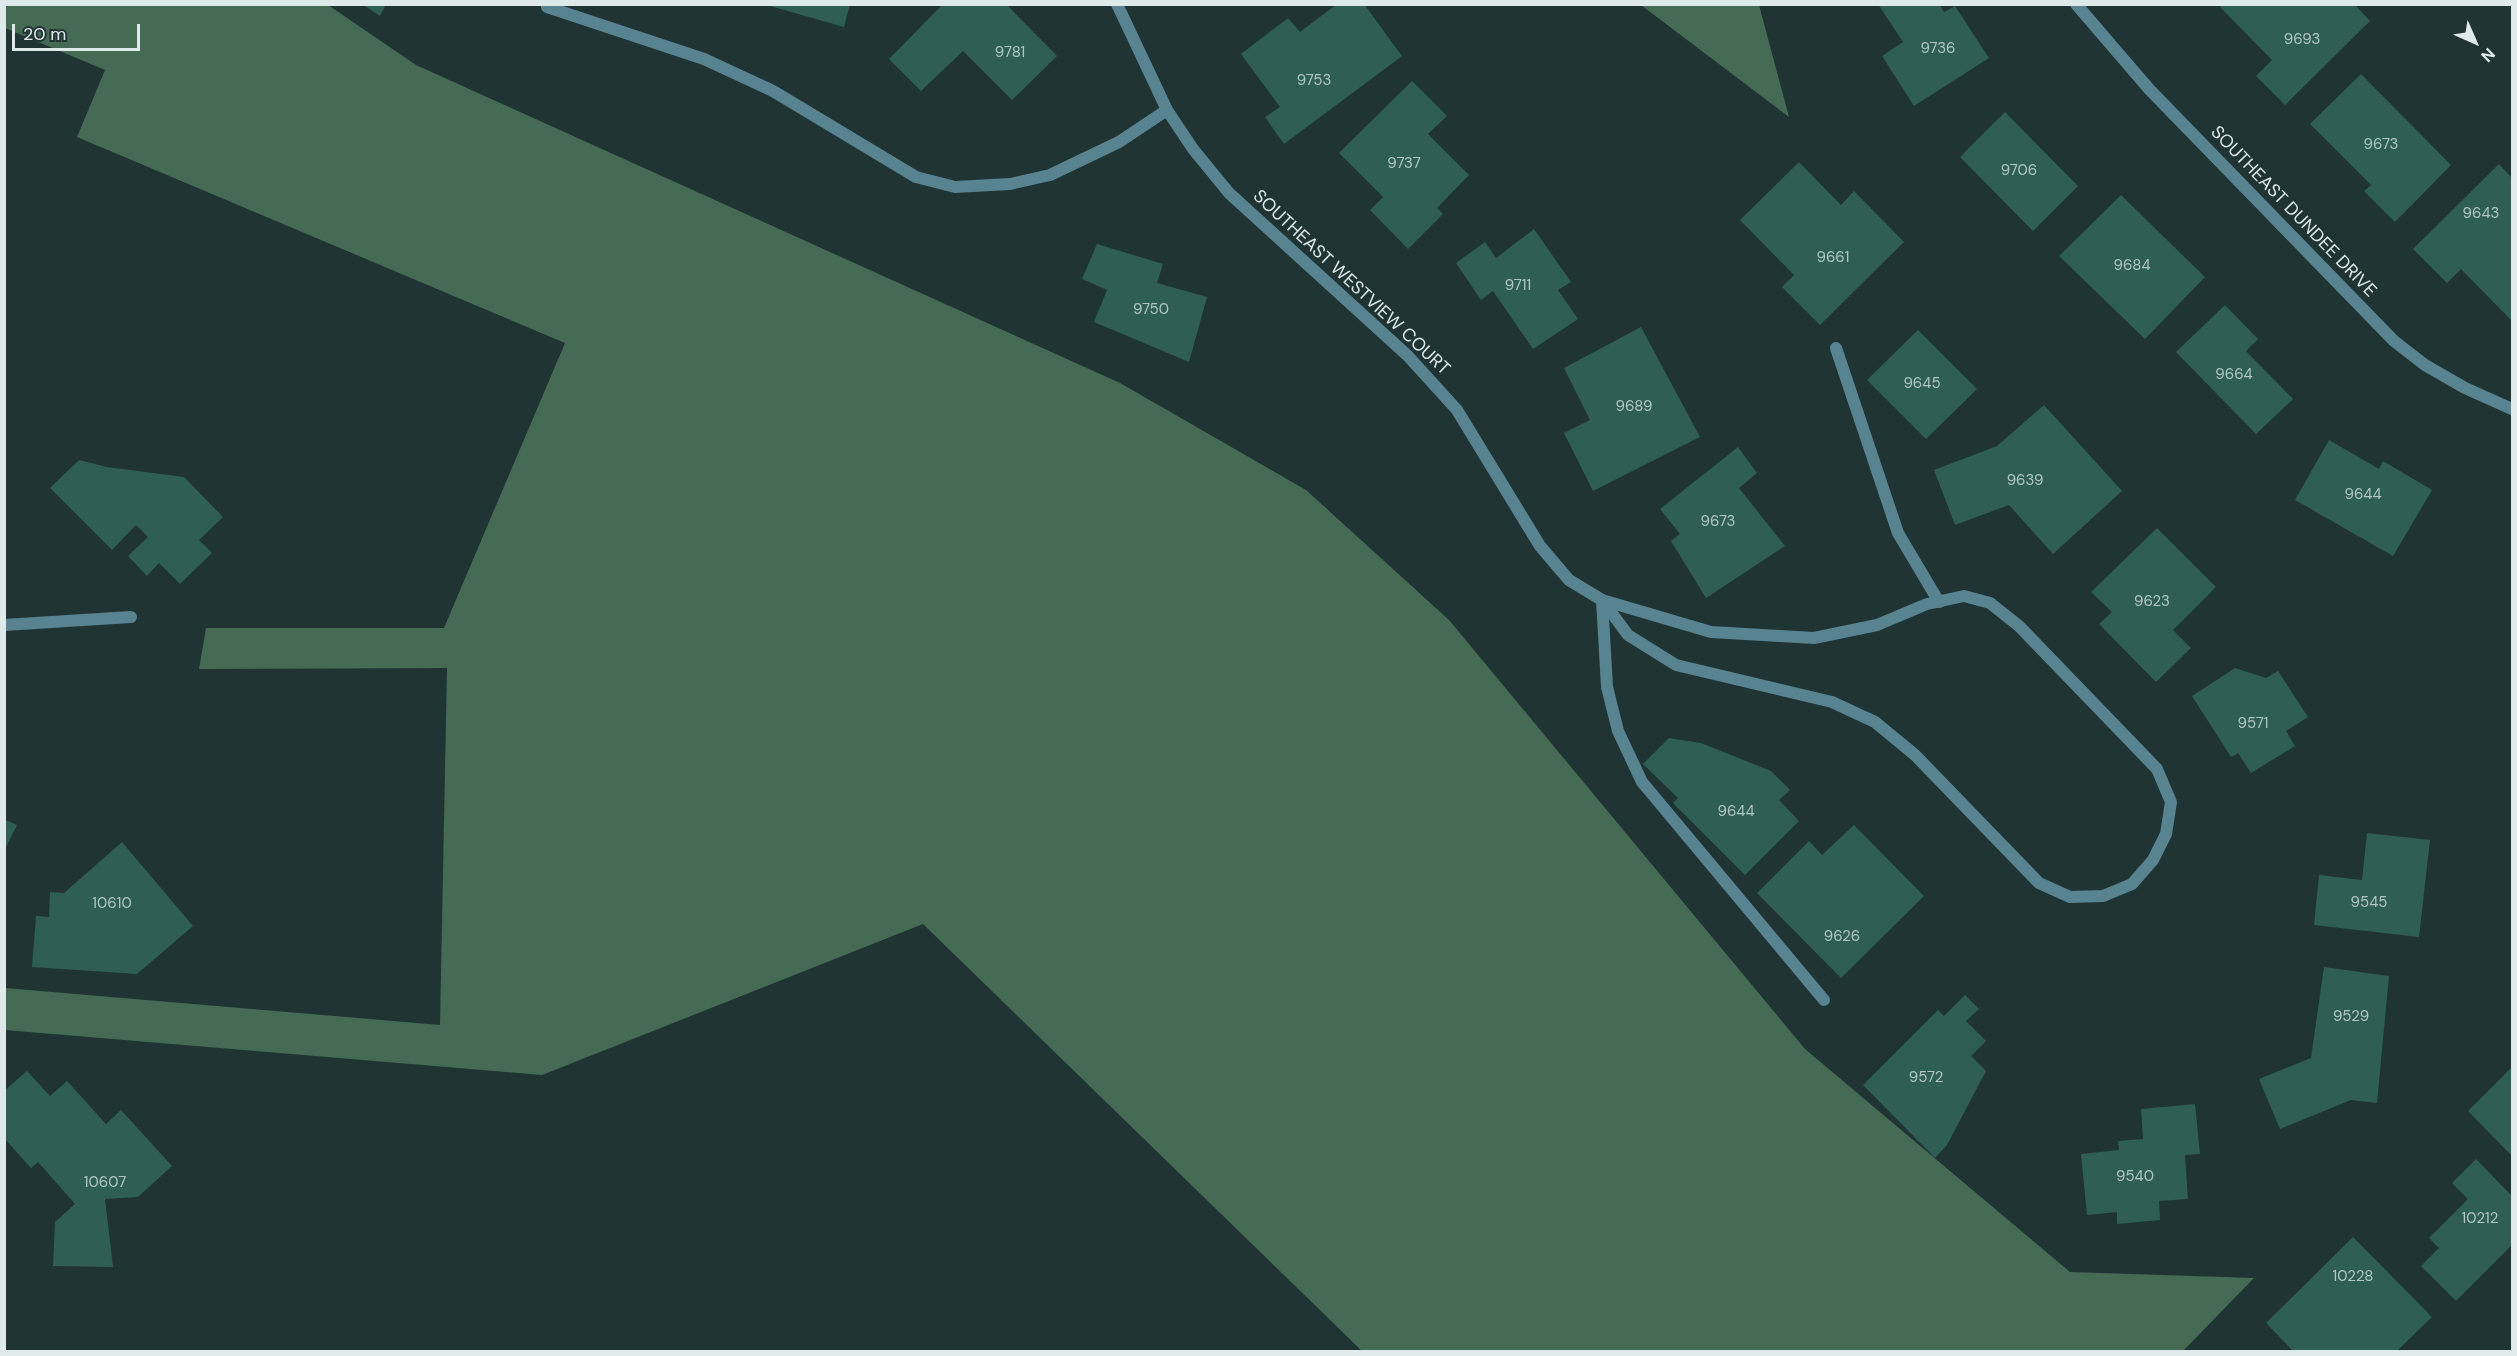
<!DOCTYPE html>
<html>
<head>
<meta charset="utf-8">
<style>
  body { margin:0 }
  #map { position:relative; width:2517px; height:1356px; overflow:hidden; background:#213434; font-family:"DM Sans",sans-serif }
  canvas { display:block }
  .frame { position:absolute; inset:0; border:6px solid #dee9ea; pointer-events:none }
  .north { position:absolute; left:2445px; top:12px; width:60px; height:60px; -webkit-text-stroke:4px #213434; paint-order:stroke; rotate:135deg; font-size:16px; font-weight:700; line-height:24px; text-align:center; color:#dee9ea }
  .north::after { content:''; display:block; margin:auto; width:21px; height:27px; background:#dee9ea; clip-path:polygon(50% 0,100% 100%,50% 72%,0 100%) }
  .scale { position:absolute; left:12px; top:24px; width:128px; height:27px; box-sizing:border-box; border:3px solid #dee9ea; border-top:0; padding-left:8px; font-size:18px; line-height:21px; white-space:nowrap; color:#dee9ea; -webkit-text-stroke:4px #213434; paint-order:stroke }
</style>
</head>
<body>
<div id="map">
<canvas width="2517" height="1356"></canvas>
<div class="frame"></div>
<div class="north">N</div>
<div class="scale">20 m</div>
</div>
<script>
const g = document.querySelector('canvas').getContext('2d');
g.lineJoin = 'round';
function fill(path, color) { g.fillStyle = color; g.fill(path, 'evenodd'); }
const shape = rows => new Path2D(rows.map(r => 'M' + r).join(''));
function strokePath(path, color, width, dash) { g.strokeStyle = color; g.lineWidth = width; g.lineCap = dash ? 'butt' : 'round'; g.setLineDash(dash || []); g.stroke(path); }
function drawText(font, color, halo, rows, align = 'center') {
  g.font = font + ' "DM Sans",sans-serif'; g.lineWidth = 4.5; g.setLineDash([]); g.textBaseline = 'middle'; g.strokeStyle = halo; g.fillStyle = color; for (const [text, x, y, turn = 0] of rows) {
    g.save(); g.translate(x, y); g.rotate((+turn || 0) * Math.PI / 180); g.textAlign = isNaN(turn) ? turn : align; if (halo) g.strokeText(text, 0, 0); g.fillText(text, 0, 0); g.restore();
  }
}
const forest = shape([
  [5,4,328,5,416,65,1120,383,1306,490,1449,620,1805,1049,2070,1272,2254,1278,2183,1351,1362,1351,923,924,542,1075,5,1030,5,988,440,1025,447,668,199,669,206,628,444,628,565,343,77,137,105,70,5,28],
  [1641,5,1759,5,1789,117]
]);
const building = shape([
  [362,4,386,4,380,16],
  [763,4,850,4,844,27],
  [943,4,1006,4,1057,56,1012,100,963,51,921,91,889,59],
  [1337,4,1364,4,1402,56,1284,144,1265,117,1280,107,1241,54,1288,18,1300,32],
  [1878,4,1939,4,1944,12,1955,6,1989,58,1914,106,1882,56,1903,42],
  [2222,4,2354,4,2370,21,2285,105,2256,76,2272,60,2220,7],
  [2361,74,2451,165,2395,222,2364,191,2371,185,2310,124],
  [1412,81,1447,116,1428,134,1469,175,1437,208,1443,214,1408,249,1370,210,1383,197,1339,153],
  [2005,112,2078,186,2033,231,1960,157],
  [1799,162,1841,205,1854,191,1904,242,1820,325,1782,287,1794,275,1740,220],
  [2499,164,2512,178,2512,321,2461,269,2447,283,2413,249],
  [2121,195,2205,277,2145,339,2059,256],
  [1534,229,1571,282,1558,290,1578,319,1533,349,1493,291,1481,300,1456,263,1485,242,1496,258],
  [1097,244,1163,264,1157,283,1207,297,1189,362,1094,322,1107,290,1082,279],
  [2225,305,2258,339,2246,351,2293,399,2256,434,2176,352],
  [1641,327,1700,437,1593,491,1564,433,1590,420,1564,368],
  [1918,330,1977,389,1926,439,1867,380],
  [2044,405,2122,491,2053,554,2009,505,1955,525,1934,470,1997,446],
  [2329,440,2379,469,2383,461,2432,490,2393,556,2295,500],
  [1738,447,1757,473,1739,488,1785,546,1706,598,1671,541,1680,534,1660,509],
  [79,460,107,467,184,477,223,517,199,540,212,553,180,584,159,563,147,576,128,556,148,537,136,525,112,550,50,488],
  [2157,528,2216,587,2173,630,2191,648,2156,682,2099,624,2112,612,2091,592],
  [2235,668,2266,678,2278,671,2308,717,2286,731,2295,746,2251,773,2238,753,2231,757,2192,696],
  [1669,738,1701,743,1771,771,1790,790,1779,800,1799,821,1745,875,1673,803,1678,798,1643,764],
  [4,819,17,825,4,851],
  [1854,825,1924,896,1841,978,1757,893,1809,841,1822,855],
  [2367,833,2430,840,2419,937,2314,925,2319,875,2362,880],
  [122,842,193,926,137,974,32,967,36,916,49,917,50,892,64,893],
  [2324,967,2389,976,2377,1103,2351,1100,2280,1129,2259,1079,2311,1058],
  [1965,995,1979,1009,1966,1021,1986,1041,1971,1056,1986,1071,1947,1145,1935,1158,1863,1085,1938,1010,1944,1016],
  [2512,1067,2512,1156,2468,1111],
  [27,1071,50,1096,67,1081,106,1124,121,1110,172,1166,138,1197,105,1199,113,1267,53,1266,55,1222,75,1204,38,1162,31,1168,4,1138,4,1091],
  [2195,1104,2200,1154,2185,1155,2188,1199,2159,1201,2160,1220,2117,1224,2117,1212,2087,1215,2081,1154,2119,1150,2118,1141,2143,1139,2141,1109],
  [2476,1159,2512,1196,2512,1245,2456,1301,2421,1266,2439,1248,2429,1238,2468,1199,2452,1183],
  [2353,1237,2432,1317,2396,1352,2294,1352,2266,1323]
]);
const lane = shape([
  [1836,348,1898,533,1939,602],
  [1602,600,1607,687,1618,731,1642,782,1824,1000],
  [4,625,131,617]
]);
const street = shape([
  [1117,4,1167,110,1193,149,1229,193,1408,356,1457,410,1540,546,1569,580,1602,600],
  [2076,4,2149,89,2394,341,2425,365,2465,388,2512,409],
  [547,7,704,59,773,91,916,177,955,187,1010,184,1050,175,1119,142,1167,110],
  [1964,596,1990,603,2019,626,2157,769,2171,802,2166,834,2153,860,2132,884,2103,896,2070,897,2039,883,1915,755,1875,722,1832,702,1676,665,1628,635,1602,600,1711,632,1814,638,1877,625,1927,604,1964,596]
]);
const numberNames = [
  ["9693",2302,40],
  ["9736",1938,49],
  ["9781",1010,53],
  ["9753",1314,81],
  ["9673",2381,145],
  ["9737",1404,164],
  ["9706",2019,171],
  ["9643",2481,214],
  ["9661",1833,258],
  ["9684",2132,266],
  ["9711",1518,286],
  ["9750",1151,310],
  ["9664",2234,375],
  ["9645",1922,384],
  ["9689",1634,407],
  ["9639",2025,481],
  ["9644",2363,495],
  ["9673",1718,522],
  ["9623",2152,602],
  ["9571",2253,724],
  ["9644",1736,812],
  ["9545",2369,903],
  ["10610",112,904],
  ["9626",1842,937],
  ["9529",2351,1017],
  ["9572",1926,1078],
  ["9540",2135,1177],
  ["10607",105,1183],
  ["10212",2480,1219],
  ["10228",2353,1277]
];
const streetNames = [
  ["SOUTHEAST DUNDEE DRIVE",2293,212,46],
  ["SOUTHEAST WESTVIEW COURT",1351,283,43]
];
fill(forest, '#466b55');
fill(building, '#2e5e54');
strokePath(lane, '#588391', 12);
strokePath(street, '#588391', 12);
drawText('15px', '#b2c6c4', null, numberNames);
drawText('18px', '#dee9ea', '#213434', streetNames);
</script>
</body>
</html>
